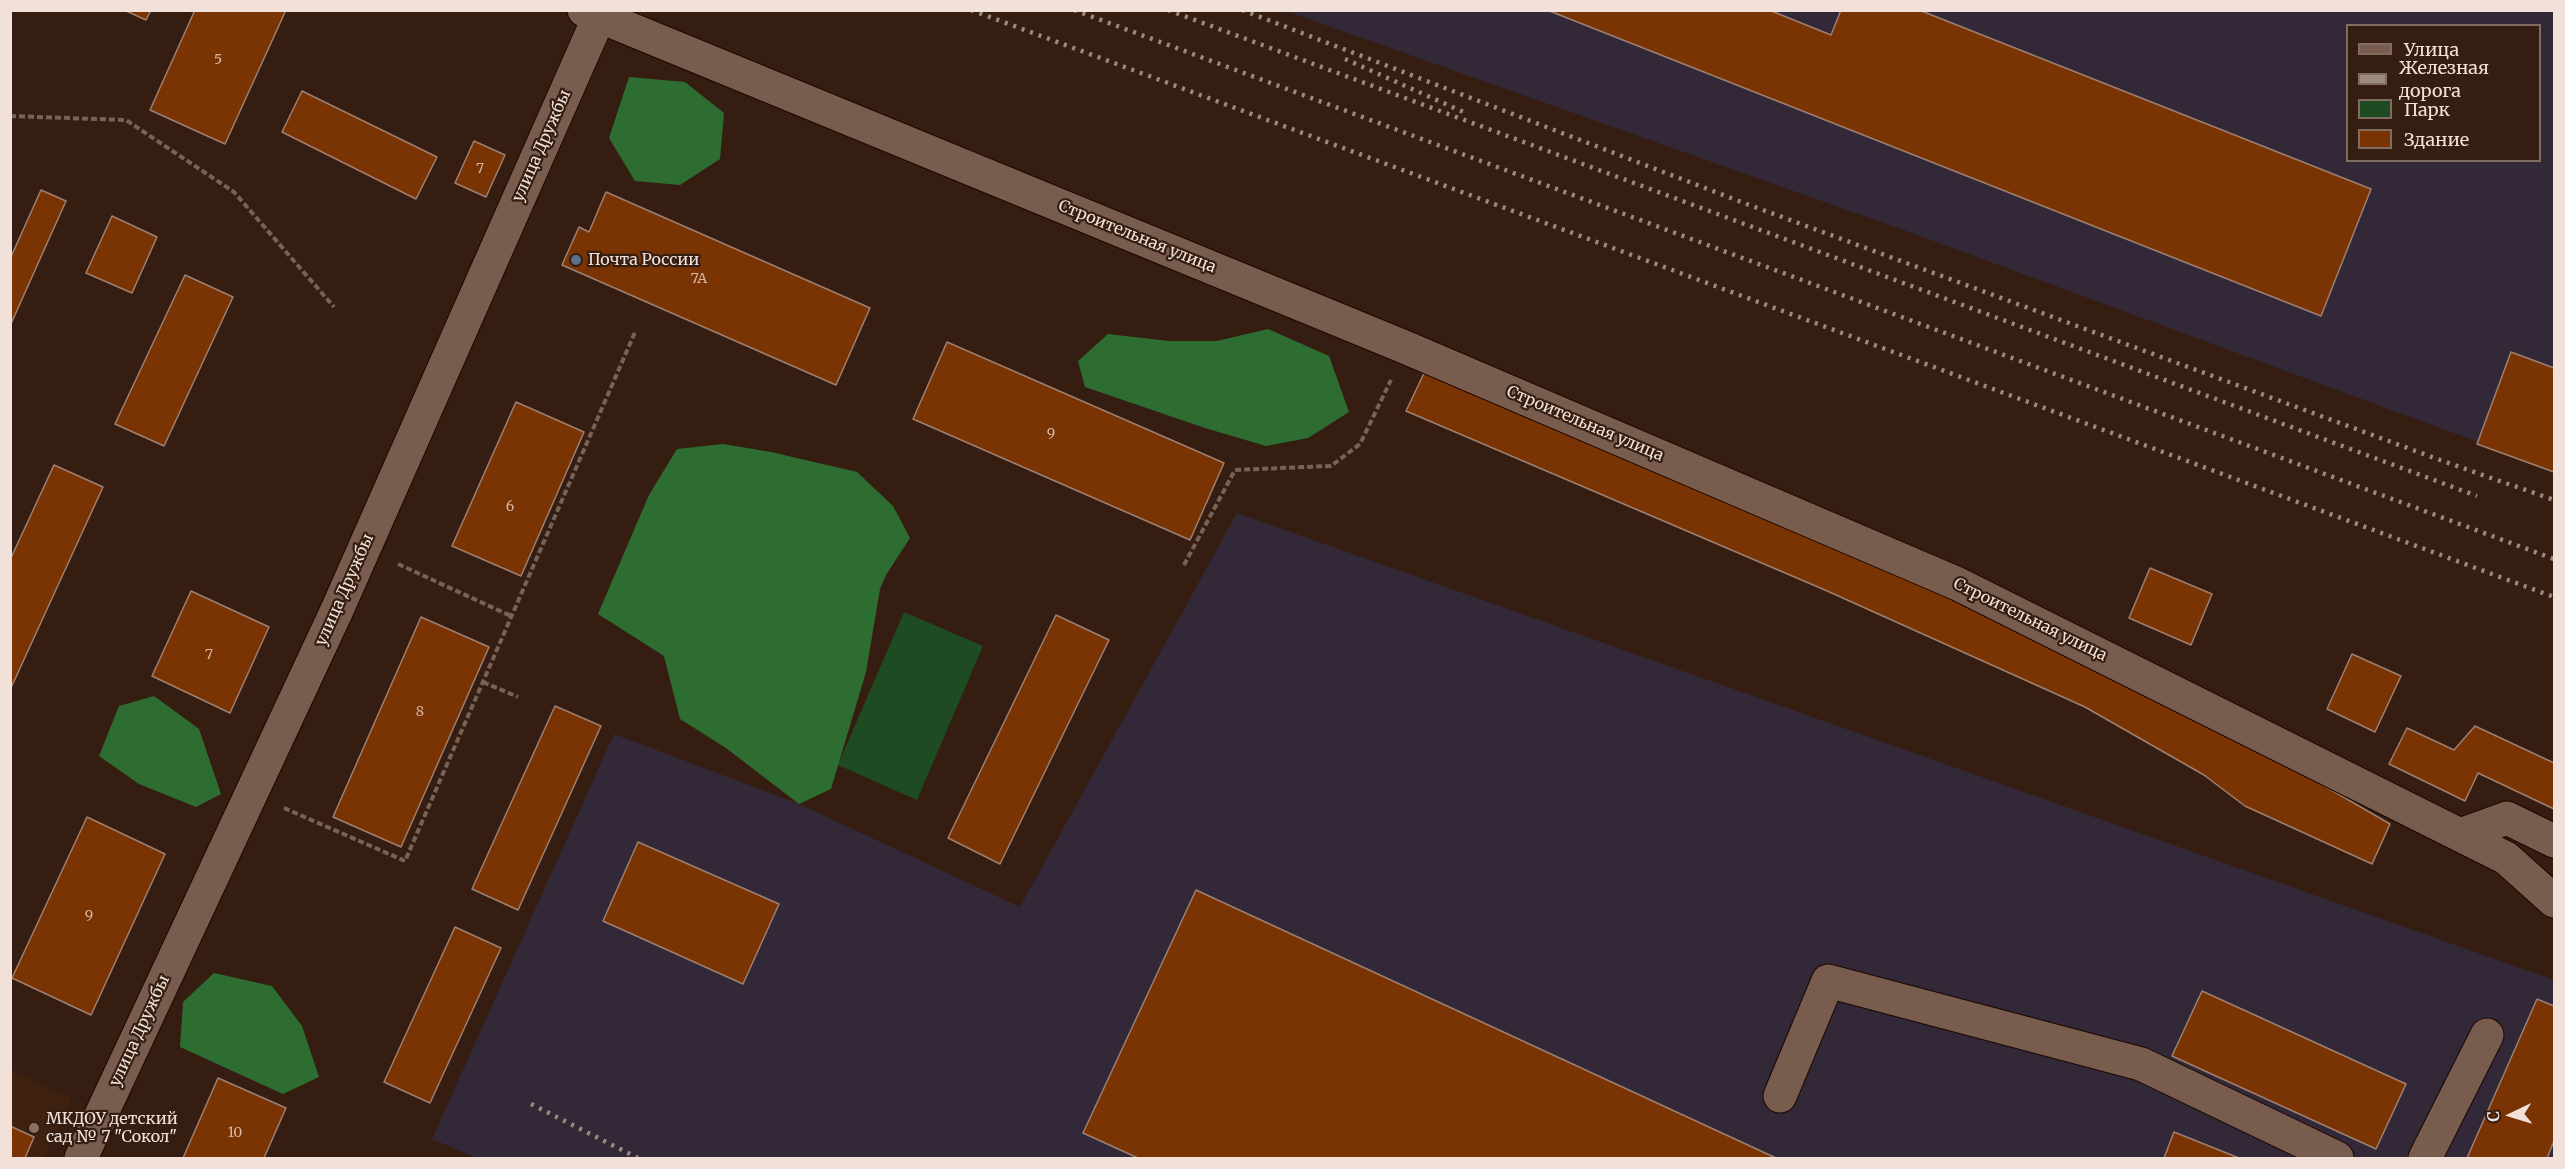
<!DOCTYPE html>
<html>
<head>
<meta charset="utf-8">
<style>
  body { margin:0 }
  #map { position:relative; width:2565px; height:1169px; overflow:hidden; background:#351e11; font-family:Merriweather,serif }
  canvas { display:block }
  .frame { position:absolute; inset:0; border:12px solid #f1e1d8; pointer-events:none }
  .legend { position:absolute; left:2346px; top:24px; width:195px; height:138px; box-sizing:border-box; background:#351e11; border:2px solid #806c61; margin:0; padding:8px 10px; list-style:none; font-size:18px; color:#f1e1d8 }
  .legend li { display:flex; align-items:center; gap:12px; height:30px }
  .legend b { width:30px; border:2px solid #806c61 }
  .north { position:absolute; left:2481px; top:1085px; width:60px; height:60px; -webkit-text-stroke:4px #351e11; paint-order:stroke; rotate:266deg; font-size:16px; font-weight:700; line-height:24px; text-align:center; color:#f1e1d8 }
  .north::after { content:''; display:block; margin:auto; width:21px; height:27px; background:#f1e1d8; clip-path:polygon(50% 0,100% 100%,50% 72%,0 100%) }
</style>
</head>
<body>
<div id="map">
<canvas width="2565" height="1169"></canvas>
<div class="frame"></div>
<ul class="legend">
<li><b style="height:8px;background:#785d4e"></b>Улица</li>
<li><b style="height:8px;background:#9d8a7f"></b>Железная дорога</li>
<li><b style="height:16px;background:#1f4b22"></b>Парк</li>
<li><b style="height:16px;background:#7a3403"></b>Здание</li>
</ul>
<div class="north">С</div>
</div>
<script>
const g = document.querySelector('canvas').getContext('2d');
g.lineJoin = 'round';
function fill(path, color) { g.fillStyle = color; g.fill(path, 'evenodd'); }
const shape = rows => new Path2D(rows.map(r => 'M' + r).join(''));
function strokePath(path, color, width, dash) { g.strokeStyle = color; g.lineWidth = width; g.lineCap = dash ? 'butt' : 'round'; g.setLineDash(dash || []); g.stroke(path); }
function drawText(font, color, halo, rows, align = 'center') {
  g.font = font + ' Merriweather,serif'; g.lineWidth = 4.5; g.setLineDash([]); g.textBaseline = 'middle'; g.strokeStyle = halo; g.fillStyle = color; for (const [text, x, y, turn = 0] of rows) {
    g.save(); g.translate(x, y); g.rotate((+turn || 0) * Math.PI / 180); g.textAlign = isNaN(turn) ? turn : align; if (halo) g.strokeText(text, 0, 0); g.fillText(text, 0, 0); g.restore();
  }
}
const industrial = shape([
  [1286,11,2554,11,2554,470,1912,233],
  [2348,26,2540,26,2540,160,2348,160],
  [1237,513,2554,980,2554,1158,477,1158,432,1139,614,734,799,804,1020,907]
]);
const built = shape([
  [11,1070,72,1098,44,1158,11,1158]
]);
const green = shape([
  [904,612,983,646,917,800,838,765]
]);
const forest = shape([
  [629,77,685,82,724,113,720,159,680,185,635,181,609,138],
  [1268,329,1329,356,1349,412,1308,438,1266,446,1205,428,1085,387,1078,361,1108,334,1169,341,1217,341],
  [723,444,771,452,857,472,893,506,910,538,886,575,880,589,866,672,831,789,799,804,726,748,680,719,664,656,598,614,649,495,677,449],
  [154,696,199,729,221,794,196,807,139,784,99,756,119,706],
  [214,973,272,986,302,1026,319,1077,283,1094,180,1047,183,1002]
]);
const building = shape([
  [124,10,151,10,146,20,124,10],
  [195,10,286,10,225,144,150,110,195,10],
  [1547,10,1769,10,1831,35,1841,10,1919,10,2371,189,2321,316,1547,10],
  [302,91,437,157,416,199,282,132,302,91],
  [474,141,505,155,486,197,455,183,474,141],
  [41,190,66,201,10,326,10,259,41,190],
  [606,192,870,308,836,385,562,265,579,227,589,232,606,192],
  [112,216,157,237,132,293,86,273,112,216],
  [185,275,233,297,164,446,115,424,185,275],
  [947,342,1224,463,1190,540,913,419,947,342],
  [2511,352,2554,368,2554,472,2477,444,2511,352],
  [1427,367,1857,556,2171,697,2390,824,2372,864,2245,806,2204,775,2085,707,1825,590,1406,411,1427,367],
  [516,402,584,432,521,576,452,546,516,402],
  [54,465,103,487,10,690,10,560,54,465],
  [2150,568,2212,594,2191,645,2129,618,2150,568],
  [191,591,269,627,230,713,152,676,191,591],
  [1056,615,1109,640,1000,864,948,838,1056,615],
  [421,617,489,647,401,847,333,817,421,617],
  [2352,654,2401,676,2375,732,2327,709,2352,654],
  [555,706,601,726,518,910,472,889,555,706],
  [2475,726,2554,763,2554,809,2478,773,2465,801,2389,764,2407,728,2454,750,2475,726],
  [87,817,165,854,91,1015,12,978,87,817],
  [638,842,779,904,743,984,603,921,638,842],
  [1196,890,1776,1158,1138,1158,1083,1133,1196,890],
  [455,927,501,948,430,1103,384,1082,455,927],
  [2202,991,2406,1084,2376,1149,2172,1056,2202,991],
  [2537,999,2554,1006,2554,1141,2547,1158,2467,1158,2537,999],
  [218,1078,286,1108,264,1158,183,1158,218,1078],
  [10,1126,34,1137,25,1158,10,1158,10,1126],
  [2174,1132,2239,1158,2164,1158,2174,1132]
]);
const path = shape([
  [10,116,126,120,234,192,334,307],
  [398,564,511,616],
  [1184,565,1235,470,1331,466,1360,444,1391,380],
  [483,682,518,697],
  [284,808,405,861,636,330]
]);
const minor = shape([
  [584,10,1407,348,1958,584,2506,858,2554,901],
  [2460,835,2507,818,2554,841],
  [1780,1096,1828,981,2141,1064,2337,1158],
  [81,1158,337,610,599,17],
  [2425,1158,2487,1035]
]);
const rail = shape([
  [971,10,2554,597],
  [1074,10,2554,559],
  [1168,10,2477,496],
  [1242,10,1744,203,2440,460,2554,500],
  [1345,59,1468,114],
  [531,1104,638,1158]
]);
const markers = [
  [576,260,6,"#5c6f8a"],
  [34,1128,6,"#8d6e63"]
];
const numberNames = [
  ["5",218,60],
  ["7",480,169],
  ["7А",699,279],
  ["9",1051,434],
  ["6",510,507],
  ["7",209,655],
  ["8",420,712],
  ["9",89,916],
  ["10",235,1133]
];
const streetNames = [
  ["улица Дружбы",542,146,-66],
  ["Строительная улица",1137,237,22],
  ["Строительная улица",1585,424,23],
  ["улица Дружбы",345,590,-66],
  ["Строительная улица",2030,620,26],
  ["улица Дружбы",140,1031,-65]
];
const poiNames = [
  ["Почта России",588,260],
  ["МКДОУ детский",46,1119],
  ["сад № 7 \"Сокол\"",46,1137]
];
fill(industrial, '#322837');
fill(built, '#3e210f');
fill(green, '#1f4b22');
fill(forest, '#2e6d32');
fill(building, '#7a3403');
strokePath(building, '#9e8072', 1.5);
strokePath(minor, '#1c0700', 35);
strokePath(path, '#776256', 4, [6, 3]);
strokePath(minor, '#785d4e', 33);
strokePath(rail, '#9d8a7f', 4.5, [3, 6]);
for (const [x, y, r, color] of markers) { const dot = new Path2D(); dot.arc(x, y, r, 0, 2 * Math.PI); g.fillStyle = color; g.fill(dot); strokePath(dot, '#351e11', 2); }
drawText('14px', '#d3b6a3', null, numberNames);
drawText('16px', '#f1e1d8', '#351e11', streetNames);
drawText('16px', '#f1e1d8', '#351e11', poiNames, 'left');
</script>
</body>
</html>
